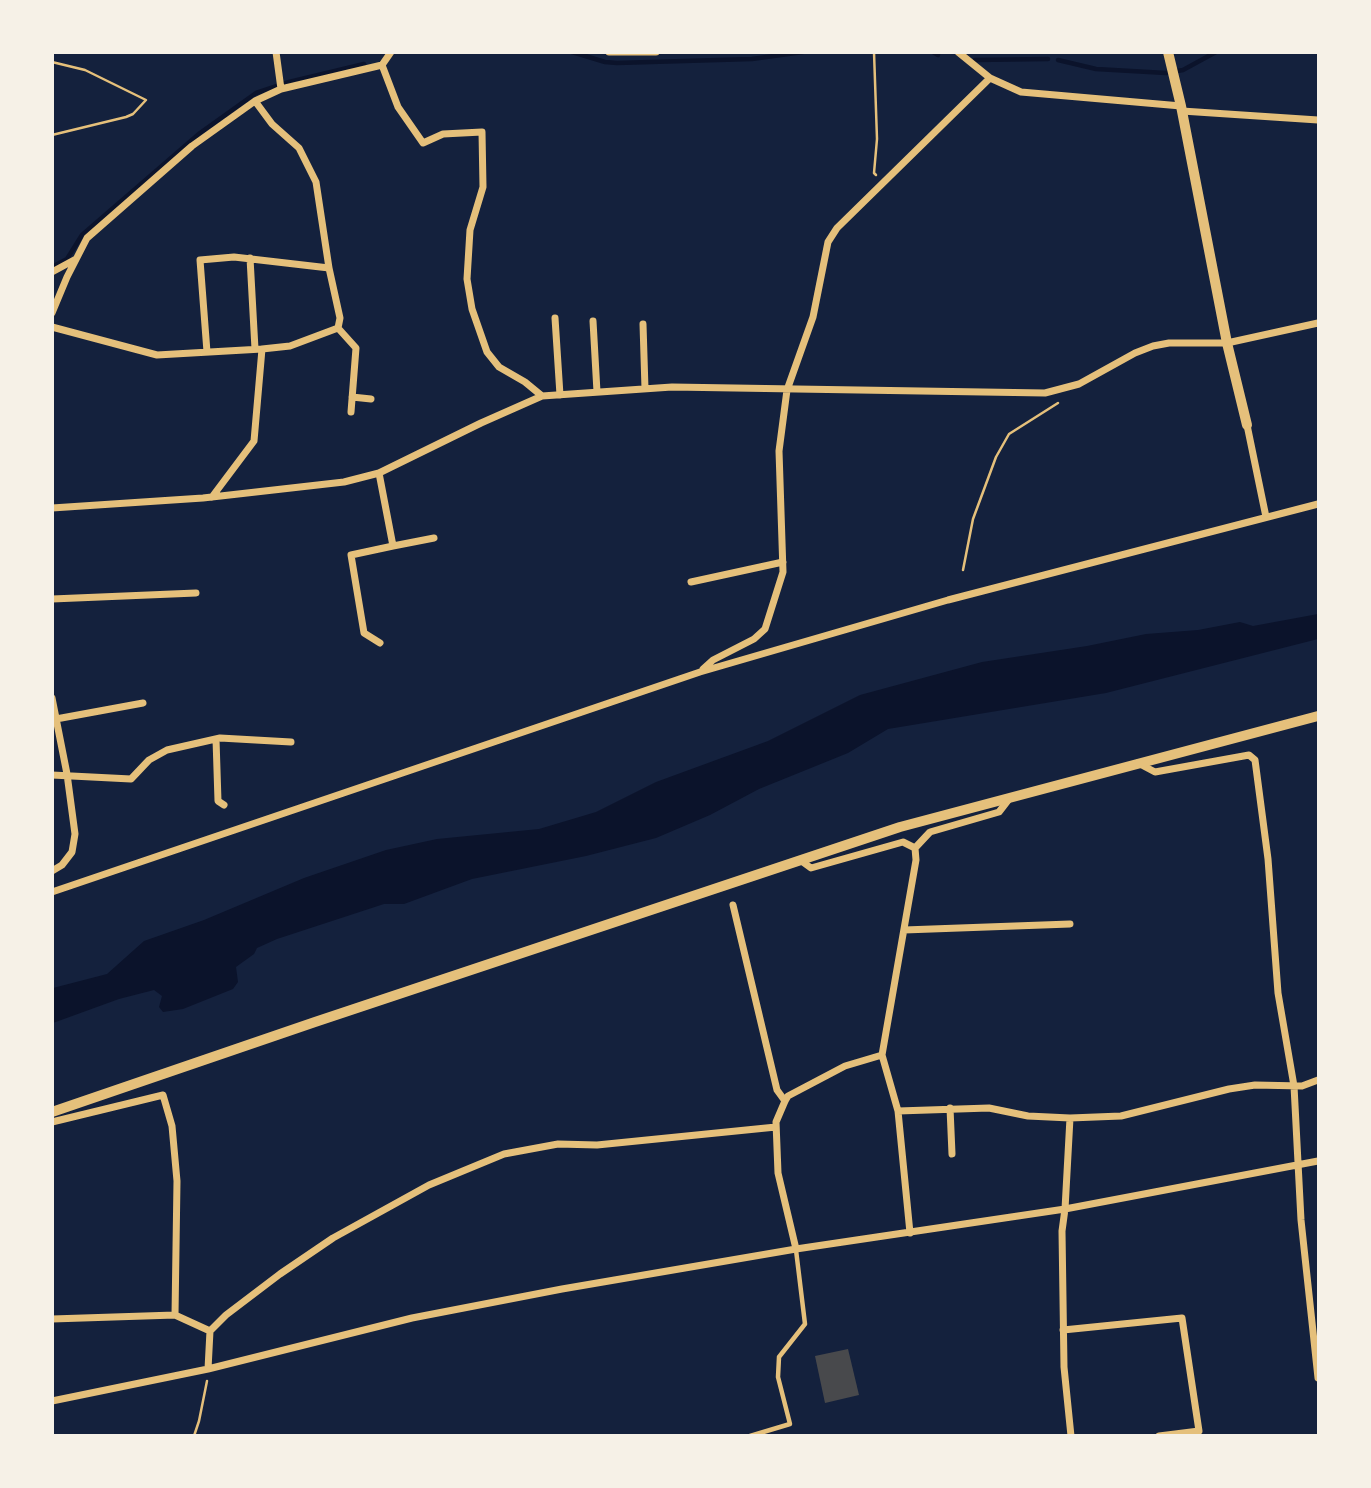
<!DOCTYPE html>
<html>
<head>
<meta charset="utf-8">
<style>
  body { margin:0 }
  #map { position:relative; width:1371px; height:1488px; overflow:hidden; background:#14213d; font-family:Ubuntu,sans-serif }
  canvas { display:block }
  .frame { position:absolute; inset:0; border:54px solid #f6f1e7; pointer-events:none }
</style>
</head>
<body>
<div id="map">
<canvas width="1371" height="1488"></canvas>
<div class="frame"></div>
</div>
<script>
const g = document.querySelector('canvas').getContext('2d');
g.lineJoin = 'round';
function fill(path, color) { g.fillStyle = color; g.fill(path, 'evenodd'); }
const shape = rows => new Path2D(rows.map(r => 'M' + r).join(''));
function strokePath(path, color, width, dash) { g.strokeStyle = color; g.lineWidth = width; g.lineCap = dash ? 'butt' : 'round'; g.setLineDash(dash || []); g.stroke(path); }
const water = shape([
  [1318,614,1318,639,1106,693,888,729,848,753,759,789,710,815,656,838,586,856,472,879,404,904,384,904,277,939,257,948,254,954,236,967,238,982,233,989,183,1009,163,1012,159,1007,162,996,154,990,119,999,53,1023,53,988,107,974,144,941,204,920,304,878,386,850,437,839,539,829,596,812,656,782,768,741,860,695,982,662,1087,646,1146,634,1198,630,1240,622,1253,626]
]);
const stream = shape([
  [572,52,605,62,617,63,752,59,803,52],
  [933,52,938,55],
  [975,60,1048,59],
  [1058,60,1096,69,1166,73,1183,70,1216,52],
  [52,267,67,259,82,235,200,133,256,93,289,82,364,64]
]);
const building = shape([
  [848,1349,859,1395,825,1403,815,1356]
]);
const path = shape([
  [874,52,877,139,874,173,876,175],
  [52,62,85,70,146,100,133,114,126,117,52,135],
  [963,570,973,519,996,457,1009,434,1058,403],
  [194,1436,199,1421,207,1381]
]);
const service = shape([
  [750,1436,790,1424,778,1377,779,1357,805,1324,796,1250]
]);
const minor = shape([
  [276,52,281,89],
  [609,52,656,52],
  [958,52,990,78,1021,92,1181,106],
  [382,65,398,107,423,143,443,134,482,132,483,187,470,230,467,279,472,309,487,352,499,367,525,382,542,396],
  [1182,111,1318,120],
  [250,258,255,349],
  [52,272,76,259],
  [52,313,67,277,87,238,192,146,255,101,281,89,382,65,391,52],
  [555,318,560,395],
  [593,321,597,392],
  [643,324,645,389],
  [52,327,157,355,262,349],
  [338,328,356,348,351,412],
  [207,352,200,260,234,257,329,268],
  [352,397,371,399],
  [1247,425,1266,517],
  [379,473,393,546,351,555,364,633,380,643],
  [212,497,254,441,262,349,290,346,338,328,340,318,329,268,316,182,299,148,272,124,255,101],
  [52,508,203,498,344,482,379,473,481,423,542,396,672,387,1045,393,1079,384,1135,353,1153,346,1169,343,1227,343,1318,323],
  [393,546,434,538],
  [691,582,783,562],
  [52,599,196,593],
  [703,669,713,660,754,639,765,629,783,572,779,451,787,390,813,317,828,242,837,228,990,78],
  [52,698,67,774,75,834,72,852,62,865,52,871],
  [56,719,143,703],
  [216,739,218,801,224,805],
  [1138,763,1155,772,1249,755,1255,760,1268,859,1278,993,1294,1086,1301,1220,1318,1378],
  [52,775,131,779,149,760,167,750,220,738,291,742],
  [915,848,930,832,999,812,1009,799],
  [800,860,811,868,903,842,915,848,916,860,882,1055,898,1111,910,1233],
  [52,892,700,672,948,600,1318,504],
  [733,905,777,1090,785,1101],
  [904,930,1070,924],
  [950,1108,952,1154],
  [898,1111,989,1108,1028,1116,1070,1118],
  [52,1122,163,1095,172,1126,177,1181,175,1315,210,1331,208,1369],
  [796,1249,778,1173,776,1122,785,1101,788,1096,845,1066,882,1055],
  [52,1319,175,1315],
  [1063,1330,1182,1318,1199,1431,1159,1436],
  [210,1331,226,1315,280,1274,333,1238,429,1185,504,1154,558,1144,597,1145,776,1127],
  [52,1401,208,1369,412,1318,562,1289,796,1249,1065,1209,1318,1161],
  [1071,1436,1064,1367,1062,1231,1065,1209,1070,1118,1121,1116,1229,1089,1255,1085,1302,1086,1318,1080]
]);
const tertiary = shape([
  [1168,52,1181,106,1227,343,1247,425],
  [52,1112,315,1022,900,827,1318,716]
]);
fill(water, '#0b132b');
strokePath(stream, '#0b132b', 4.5);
fill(building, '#48494c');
strokePath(path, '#e5c07b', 2.5);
strokePath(service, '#e5c07b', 4.5);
strokePath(minor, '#e5c07b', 7);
strokePath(tertiary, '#e5c07b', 10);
</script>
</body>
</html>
